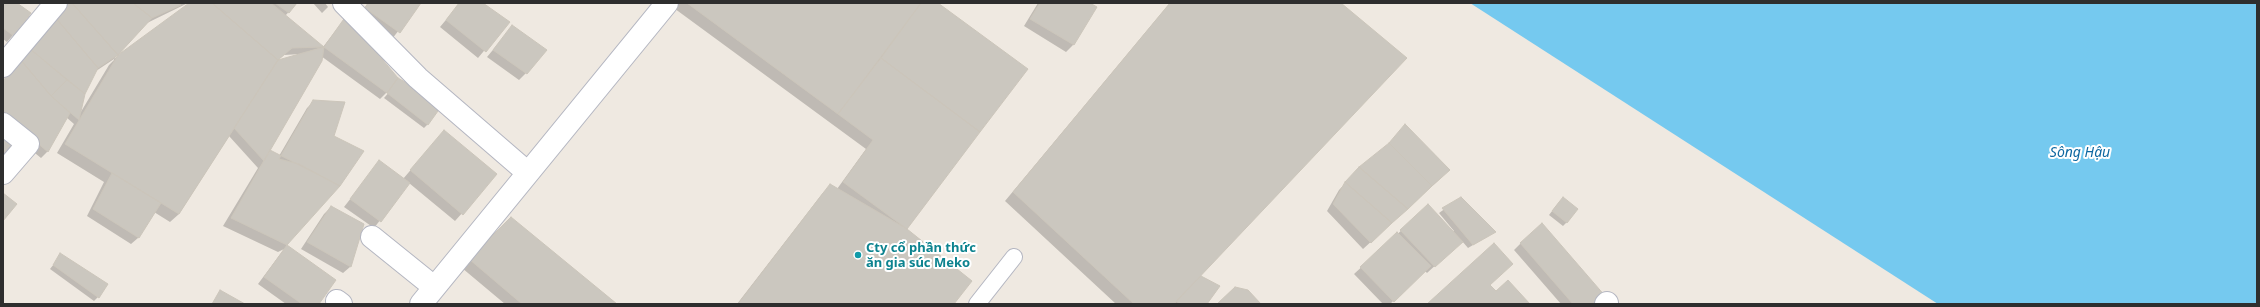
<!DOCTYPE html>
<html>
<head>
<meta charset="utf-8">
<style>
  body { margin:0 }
  #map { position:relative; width:2260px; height:307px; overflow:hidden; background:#efe9e1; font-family:"Noto Sans",sans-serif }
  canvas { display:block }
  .frame { position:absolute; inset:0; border:4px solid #2e2e2e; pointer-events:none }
</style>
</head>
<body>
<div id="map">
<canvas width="2260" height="307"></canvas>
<div class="frame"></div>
</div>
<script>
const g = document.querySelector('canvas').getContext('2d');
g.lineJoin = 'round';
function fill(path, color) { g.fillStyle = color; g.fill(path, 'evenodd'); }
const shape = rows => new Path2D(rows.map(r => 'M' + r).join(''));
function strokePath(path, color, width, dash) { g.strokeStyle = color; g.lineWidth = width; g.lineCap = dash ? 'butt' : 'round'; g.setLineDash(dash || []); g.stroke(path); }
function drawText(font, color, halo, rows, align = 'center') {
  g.font = font + ' "Noto Sans",sans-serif'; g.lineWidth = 4; g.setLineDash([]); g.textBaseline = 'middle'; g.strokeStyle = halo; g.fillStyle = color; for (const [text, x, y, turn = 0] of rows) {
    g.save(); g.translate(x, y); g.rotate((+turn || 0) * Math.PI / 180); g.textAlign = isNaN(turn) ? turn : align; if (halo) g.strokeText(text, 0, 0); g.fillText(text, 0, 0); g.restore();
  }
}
const water = shape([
  [1470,3,2257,3,2257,304,1938,304]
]);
const shadow = shape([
  [3,3,15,3,13,35,7,42,3,39],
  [68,3,188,3,145,24,114,59,190,3,297,3,285,16,323,47,346,17,428,124,424,128,384,98,391,90,390,89,380,99,321,56,267,155,279,156,307,108,314,101,333,137,363,151,339,185,286,245,334,280,318,304,286,304,258,284,284,249,278,252,223,226,258,168,229,136,179,214,170,222,154,212,138,238,131,244,87,216,104,182,57,153,74,124,66,117,47,152,41,158,3,127,3,81],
  [301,54,275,62,284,55],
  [114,59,114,60,109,65,79,115,84,94,96,71],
  [313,3,325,3,328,7,322,13],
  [368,3,420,3,392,39,359,15],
  [460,3,481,3,508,22,478,58,440,27],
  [667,3,937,3,1026,69,906,230,953,304,737,304,822,194,831,185,837,189,866,149],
  [1038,3,1088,3,1096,7,1073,45,1066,52,1024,26],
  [1170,3,1340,3,1199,276,1218,286,1206,304,1116,304,1005,201],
  [512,27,526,73,519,80,487,57],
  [438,138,496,175,455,221,409,183,374,228,344,207,379,162,403,179],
  [1386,147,1442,177,1363,249,1327,211,1339,190,1353,175],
  [1460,198,1495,232,1468,248,1462,241,1427,273,1425,271,1390,304,1383,304,1354,274,1428,206,1452,232,1454,231,1439,213],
  [1559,202,1567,222,1563,226,1549,215],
  [331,207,363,225,350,267,343,273,301,249,324,214],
  [511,219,616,304,505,304,462,268],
  [1521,243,1597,304,1561,304,1514,250],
  [61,255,98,297,94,301,50,269]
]);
const building = shape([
  [3,3,17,3,31,13,14,36,3,28,3,3],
  [67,3,72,3,118,55,98,68,55,17,67,3],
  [72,3,133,3,152,18,118,55,72,3],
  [133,3,178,3,181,5,152,18,133,3],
  [189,3,212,3,278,60,179,214,65,144,118,55,189,3],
  [212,3,271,3,324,47,292,48,278,60,212,3],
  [275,3,297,3,289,13,275,3],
  [368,3,421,3,400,33,365,8,368,3],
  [459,3,483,3,510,22,486,52,446,20,459,3],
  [687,3,921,3,838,114,687,3],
  [921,3,938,3,1028,69,980,132,881,58,921,3],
  [1040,3,1090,3,1097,7,1074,45,1030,19,1040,3],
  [1170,3,1341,3,1407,58,1174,304,1134,304,1013,192,1170,3],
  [346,16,398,78,387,93,324,47,346,16],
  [55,17,98,68,85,94,29,48,55,17],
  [512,25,547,50,527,74,493,50,512,25],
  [324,47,322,61,264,161,234,128,278,60,324,47],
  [29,48,67,80,51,96,20,59,29,48],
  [881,58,980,132,907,229,843,182,873,140,838,114,881,58],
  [20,59,51,96,70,113,48,152,3,114,3,81,20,59],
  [398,78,443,104,428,125,387,93,398,78],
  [67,80,85,94,79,120,51,96,67,80],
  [313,100,345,102,334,136,364,151,340,186,299,164,279,159,313,100],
  [1405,124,1450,170,1432,186,1389,143,1405,124],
  [444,130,497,174,463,215,410,170,444,130],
  [3,132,19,147,3,165,3,132],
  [1389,143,1432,186,1408,209,1359,167,1389,143],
  [270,150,340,186,287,245,231,218,270,150],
  [379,160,410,183,381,222,350,199,379,160],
  [1359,167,1408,209,1392,223,1345,182,1359,167],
  [112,173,161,203,139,238,93,209,112,173],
  [1345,182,1392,223,1371,243,1333,204,1345,182],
  [830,184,907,229,972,281,954,304,738,304,830,184],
  [3,193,17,204,3,221,3,193],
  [1461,197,1496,232,1473,245,1442,208,1461,197],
  [1563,197,1578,209,1567,223,1552,211,1563,197],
  [1428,204,1463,242,1435,267,1400,230,1428,204],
  [331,206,364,224,351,267,307,242,331,206],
  [511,217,617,304,522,304,469,259,511,217],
  [1542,223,1606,297,1597,304,1573,304,1520,243,1542,223],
  [1397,232,1431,266,1394,302,1360,267,1397,232],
  [1494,243,1513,264,1490,285,1496,291,1508,280,1530,304,1427,304,1494,243],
  [287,245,336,280,319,304,302,304,264,277,287,245],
  [60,253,108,284,99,298,53,265,60,253],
  [1201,276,1220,286,1207,304,1180,304,1176,301,1201,276],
  [1235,287,1248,290,1261,304,1217,304,1235,287],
  [220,290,245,304,212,304,220,290]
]);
const service = shape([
  [977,304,1014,257]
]);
const minor = shape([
  [344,3,418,78,528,173],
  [3,66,56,3],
  [3,124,28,144,3,173],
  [372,237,434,287],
  [337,301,341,304],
  [421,304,667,3],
  [1606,304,1607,303]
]);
const markers = [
  [858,255,4,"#0f9aa8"]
];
const cultureNames = [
  ["Cty cổ phần thức",866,248],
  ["ăn gia súc Meko",866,263]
];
const waterNames = [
  ["Sông Hậu",2080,153]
];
fill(water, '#75c9ef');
fill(shadow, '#0003');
fill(building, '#cbc7bf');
strokePath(building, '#cbc5ba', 1);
strokePath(service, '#b4b6c1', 18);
strokePath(minor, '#b4b6c1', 24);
strokePath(service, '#fff', 16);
strokePath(minor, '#fff', 22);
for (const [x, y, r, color] of markers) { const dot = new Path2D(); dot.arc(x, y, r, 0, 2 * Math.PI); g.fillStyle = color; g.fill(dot); strokePath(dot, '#fff', 1.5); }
drawText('bold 13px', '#0d838f', '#fff', cultureNames, 'left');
drawText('italic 14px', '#0e68a1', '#fff', waterNames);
</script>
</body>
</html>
